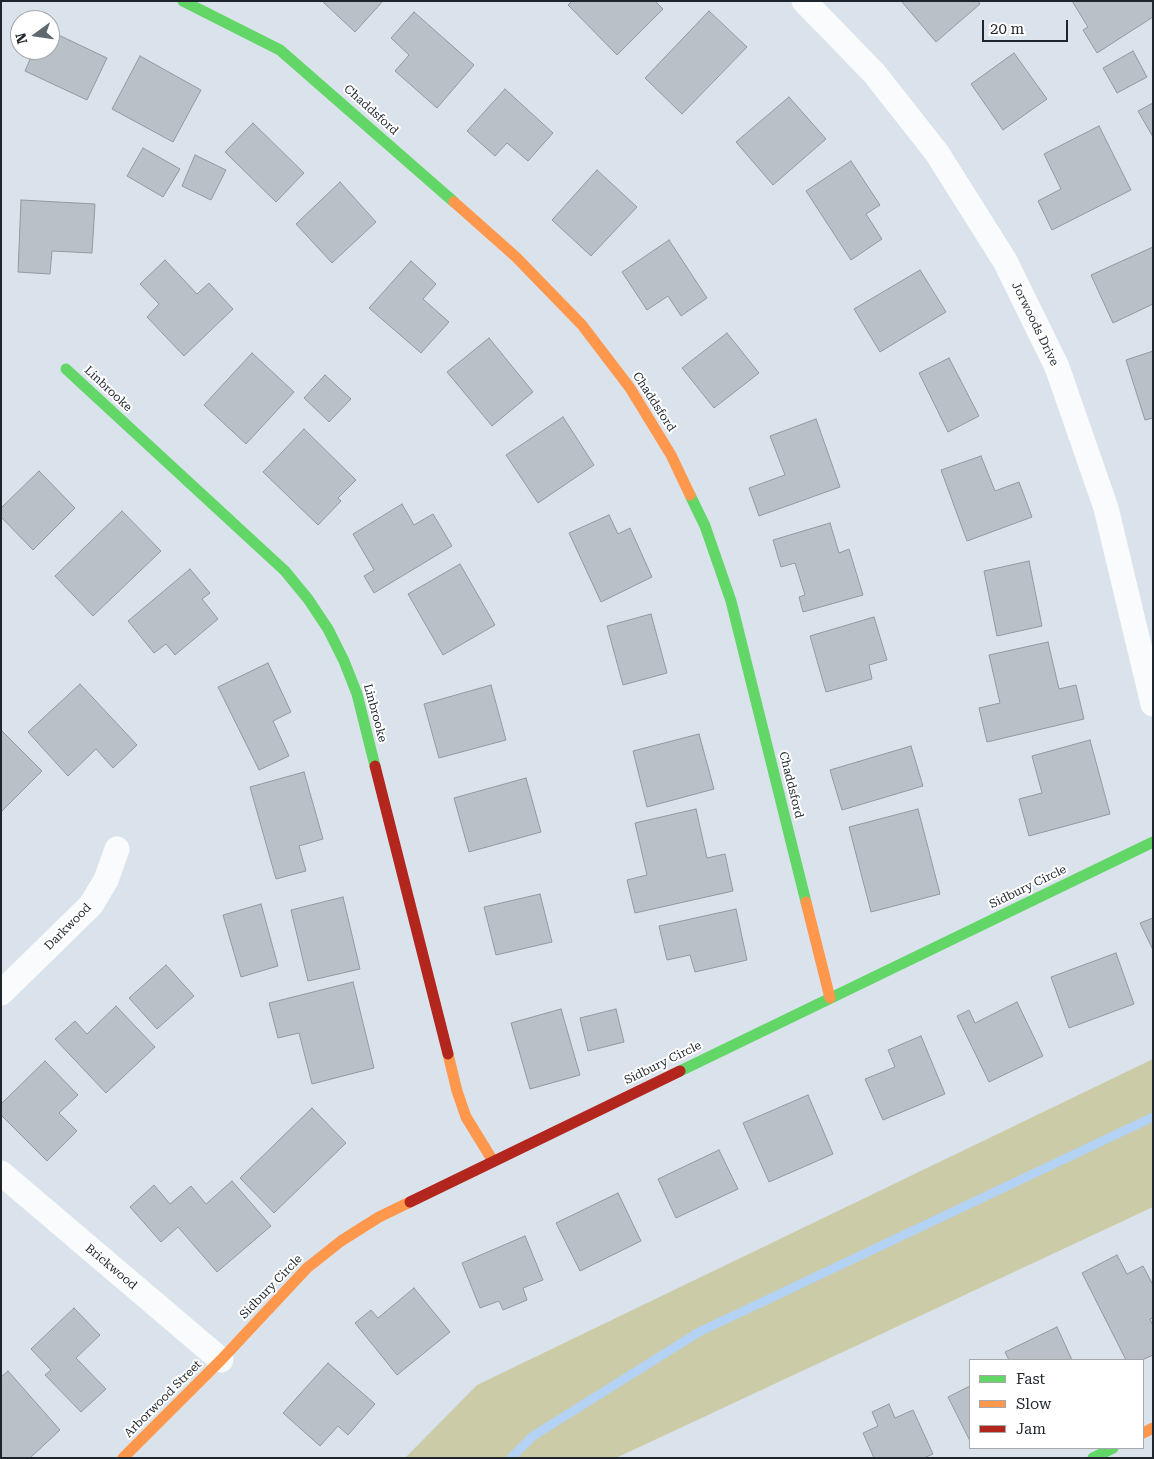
<!DOCTYPE html>
<html>
<head>
<meta charset="utf-8">
<style>
  body { margin:0 }
  #map { position:relative; width:1154px; height:1459px; overflow:hidden; background:#dae3ec; font-family:"Roboto Serif",serif }
  canvas { display:block }
  .frame { position:absolute; inset:0; border:2px solid #1f252c; pointer-events:none }
  .legend { position:absolute; left:969px; top:1359px; width:175px; height:90px; box-sizing:border-box; background:#fff; border:1px solid #a5a8ab; margin:0; padding:6px 9px; list-style:none; font-size:15px; color:#1f252c }
  .legend li { display:flex; align-items:center; gap:10px; height:25px }
  .legend b { width:25px; border:1px solid #a5a8ab }
  .north { position:absolute; left:10px; top:10px; width:50px; height:50px; box-sizing:border-box; background:#fff; border:1px solid #a5a8ab; border-radius:50%; rotate:256deg; font-size:14px; font-weight:700; line-height:20px; text-align:center; color:#1f252c }
  .north::after { content:''; display:block; margin:auto; width:18px; height:22px; background:#60686f; clip-path:polygon(50% 0,100% 100%,50% 72%,0 100%) }
  .scale { position:absolute; left:982px; top:20px; width:86px; height:22px; box-sizing:border-box; border:2px solid #1f252c; border-top:0; padding-left:6px; font-size:15px; line-height:18px; white-space:nowrap; color:#1f252c; -webkit-text-stroke:4px #fff; paint-order:stroke }
</style>
</head>
<body>
<div id="map">
<canvas width="1154" height="1459"></canvas>
<div class="frame"></div>
<ul class="legend">
<li><b style="height:6px;background:#63d668"></b>Fast</li>
<li><b style="height:6px;background:#ff974d"></b>Slow</li>
<li><b style="height:6px;background:#b3261e"></b>Jam</li>
</ul>
<div class="north">N</div>
<div class="scale">20 m</div>
</div>
<script>
const g = document.querySelector('canvas').getContext('2d');
g.lineJoin = 'round';
function fill(path, color) { g.fillStyle = color; g.fill(path, 'evenodd'); }
const shape = rows => new Path2D(rows.map(r => 'M' + r).join(''));
function strokePath(path, color, width, dash) { g.strokeStyle = color; g.lineWidth = width; g.lineCap = dash ? 'butt' : 'round'; g.setLineDash(dash || []); g.stroke(path); }
function drawText(font, color, halo, rows, align = 'center') {
  g.font = font + ' "Roboto Serif",serif'; g.lineWidth = 4; g.setLineDash([]); g.textBaseline = 'middle'; g.strokeStyle = halo; g.fillStyle = color; for (const [text, x, y, turn = 0] of rows) {
    g.save(); g.translate(x, y); g.rotate((+turn || 0) * Math.PI / 180); g.textAlign = isNaN(turn) ? turn : align; if (halo) g.strokeText(text, 0, 0); g.fillText(text, 0, 0); g.restore();
  }
}
const green = shape([
  [1153,1059,1153,1207,616,1458,405,1458,477,1385]
]);
const stream = shape([
  [511,1458,533,1436,699,1332,1153,1117]
]);
const building = shape([
  [322,1,383,1,355,32,322,1],
  [572,1,655,1,663,9,617,55,568,5,572,1],
  [903,1,978,1,980,4,936,42,902,2,903,1],
  [1072,1,1153,1,1153,17,1097,53,1083,30,1088,27,1072,1],
  [709,11,747,47,682,114,645,78,709,11],
  [414,12,474,65,437,108,395,71,409,55,391,38,414,12],
  [50,31,107,58,87,100,25,71,34,50,50,50,50,31],
  [1133,51,1147,77,1117,93,1103,68,1133,51],
  [1014,53,1047,99,1003,130,971,84,1014,53],
  [140,56,201,90,173,142,112,109,140,56],
  [505,89,553,133,528,161,507,143,495,156,467,131,505,89],
  [789,97,826,139,773,185,736,142,789,97],
  [1153,103,1153,137,1138,111,1153,103],
  [253,123,304,173,276,202,225,152,253,123],
  [1099,126,1131,190,1052,230,1038,201,1061,189,1044,154,1099,126],
  [143,148,180,169,163,197,127,176,143,148],
  [195,155,226,170,211,200,182,186,195,155],
  [851,161,880,205,866,214,882,239,851,260,806,191,851,161],
  [597,170,637,207,591,256,552,220,597,170],
  [340,182,376,222,332,263,296,224,340,182],
  [21,200,95,204,92,253,52,251,50,274,18,272,21,200],
  [669,240,707,298,681,316,668,296,647,310,622,272,669,240],
  [1153,247,1153,304,1113,323,1091,275,1153,247],
  [165,260,197,294,209,283,233,309,184,356,147,317,159,304,140,284,165,260],
  [411,261,436,284,423,299,449,322,421,353,369,308,411,261],
  [920,270,946,312,880,352,854,309,920,270],
  [727,333,759,373,714,408,682,368,727,333],
  [489,338,533,392,492,426,447,372,489,338],
  [1153,351,1153,418,1145,420,1126,360,1153,351],
  [252,353,294,392,246,444,204,405,252,353],
  [949,358,979,416,948,432,919,373,949,358],
  [325,375,351,399,329,422,304,398,325,375],
  [563,417,594,465,538,503,506,455,563,417],
  [816,419,840,487,759,516,749,488,785,475,770,436,816,419],
  [304,429,356,480,338,498,341,501,318,525,263,472,304,429],
  [981,456,995,491,1019,482,1032,517,967,541,941,470,981,456],
  [39,471,75,508,33,550,1,517,1,508,39,471],
  [402,504,414,525,433,514,452,546,374,593,364,576,374,570,353,534,402,504],
  [122,511,161,551,93,616,55,576,122,511],
  [609,515,618,534,630,528,652,577,601,602,569,533,609,515],
  [830,523,839,553,849,549,863,595,803,612,799,597,805,595,795,563,781,567,773,540,830,523],
  [1029,561,1042,626,997,636,984,571,1029,561],
  [460,564,495,625,443,655,408,594,460,564],
  [190,569,210,593,202,599,218,619,175,655,166,644,154,653,128,621,190,569],
  [651,614,667,673,623,685,607,626,651,614],
  [874,617,887,660,869,665,872,679,826,692,810,636,874,617],
  [1048,642,1059,689,1076,685,1084,719,987,742,979,708,1000,703,989,655,1048,642],
  [268,663,291,712,273,721,289,756,259,770,218,687,268,663],
  [80,684,137,745,113,768,96,749,68,776,28,732,80,684],
  [491,685,506,740,439,758,424,704,491,685],
  [2,731,42,771,1,812,1,732,2,731],
  [699,734,714,789,647,807,633,751,699,734],
  [1090,740,1110,814,1029,836,1019,799,1042,793,1032,756,1090,740],
  [911,746,923,786,842,810,830,770,911,746],
  [304,772,323,839,299,846,306,871,276,879,250,787,304,772],
  [526,778,541,832,469,852,454,798,526,778],
  [696,809,707,858,725,854,733,891,635,913,627,880,647,875,635,823,696,809],
  [918,809,940,894,871,912,849,827,918,809],
  [540,894,552,942,496,955,484,907,540,894],
  [343,897,360,969,308,981,291,910,343,897],
  [261,904,278,966,241,977,223,915,261,904],
  [736,909,747,960,695,972,690,955,667,960,659,926,736,909],
  [1153,918,1153,950,1140,923,1153,918],
  [1116,953,1134,1004,1069,1028,1051,977,1116,953],
  [166,965,194,996,157,1029,129,998,166,965],
  [353,982,374,1068,312,1084,299,1033,278,1038,269,1003,353,982],
  [1017,1002,1043,1056,989,1082,957,1016,969,1010,975,1023,1017,1002],
  [116,1006,155,1047,106,1093,55,1039,75,1021,87,1034,116,1006],
  [561,1009,580,1075,530,1089,511,1023,561,1009],
  [616,1009,624,1042,588,1051,580,1018,616,1009],
  [921,1036,945,1094,883,1120,865,1079,895,1067,888,1050,921,1036],
  [45,1061,78,1095,59,1113,77,1131,47,1161,1,1115,1,1104,45,1061],
  [808,1095,833,1154,769,1182,743,1123,808,1095],
  [312,1108,346,1143,274,1213,240,1178,312,1108],
  [719,1150,738,1189,676,1218,658,1179,719,1150],
  [232,1181,271,1226,217,1272,178,1227,161,1242,130,1207,154,1185,170,1204,191,1186,206,1204,232,1181],
  [618,1193,641,1241,580,1271,556,1223,618,1193],
  [525,1236,543,1280,523,1288,527,1300,503,1310,499,1301,480,1308,462,1263,525,1236],
  [1117,1255,1127,1274,1143,1266,1153,1285,1153,1318,1150,1319,1153,1326,1153,1355,1142,1360,1126,1360,1082,1273,1117,1255],
  [414,1288,450,1332,397,1375,355,1323,371,1310,378,1318,414,1288],
  [74,1308,100,1335,76,1358,106,1389,81,1412,45,1375,51,1370,31,1349,74,1308],
  [1057,1327,1072,1360,1009,1360,1005,1352,1057,1327],
  [328,1363,375,1404,348,1435,338,1426,320,1446,283,1413,328,1363],
  [8,1371,60,1430,30,1458,1,1458,1,1377,8,1371],
  [970,1386,970,1441,948,1397,970,1386],
  [889,1404,895,1418,913,1410,933,1454,924,1458,874,1458,863,1433,878,1426,872,1412,889,1404]
]);
const street = shape([
  [804,1,874,73,937,153,1005,261,1057,367,1106,508,1153,704],
  [1,993,91,905,106,880,117,849],
  [1,1173,221,1360]
]);
const fast = shape([
  [183,1,280,50,454,202],
  [66,369,285,571,308,599,328,629,344,661,357,694,375,766],
  [690,495,705,526,731,601,806,902],
  [680,1071,1153,842],
  [1093,1458,1113,1448]
]);
const slow = shape([
  [454,202,516,257,582,325,630,388,671,455,690,495],
  [806,902,830,998],
  [448,1054,457,1091,466,1117,493,1161],
  [1143,1433,1153,1428],
  [123,1458,221,1360,307,1268,341,1241,379,1217,410,1202]
]);
const jam = shape([
  [375,766,448,1054],
  [410,1202,680,1071]
]);
const streetNames = [
  ["Chaddsford",371,110,42],
  ["Jorwoods Drive",1035,324,64],
  ["Linbrooke",108,389,43],
  ["Chaddsford",654,402,57],
  ["Linbrooke",375,713,75],
  ["Chaddsford",791,785,76],
  ["Sidbury Circle",1028,887,-26],
  ["Darkwood",68,927,-45],
  ["Sidbury Circle",663,1063,-26],
  ["Brickwood",111,1267,40],
  ["Sidbury Circle",271,1287,-46],
  ["Arborwood Street",163,1399,-45]
];
fill(green, '#cccba8');
strokePath(stream, '#b3d2f4', 9);
fill(building, '#b9c0c8');
strokePath(building, '#9299a0', 1);
strokePath(street, '#f9fbfc', 25);
strokePath(fast, '#63d668', 11);
strokePath(slow, '#ff974d', 11);
strokePath(jam, '#b3261e', 11);
drawText('12px', '#1f252c', '#fff', streetNames);
</script>
</body>
</html>
